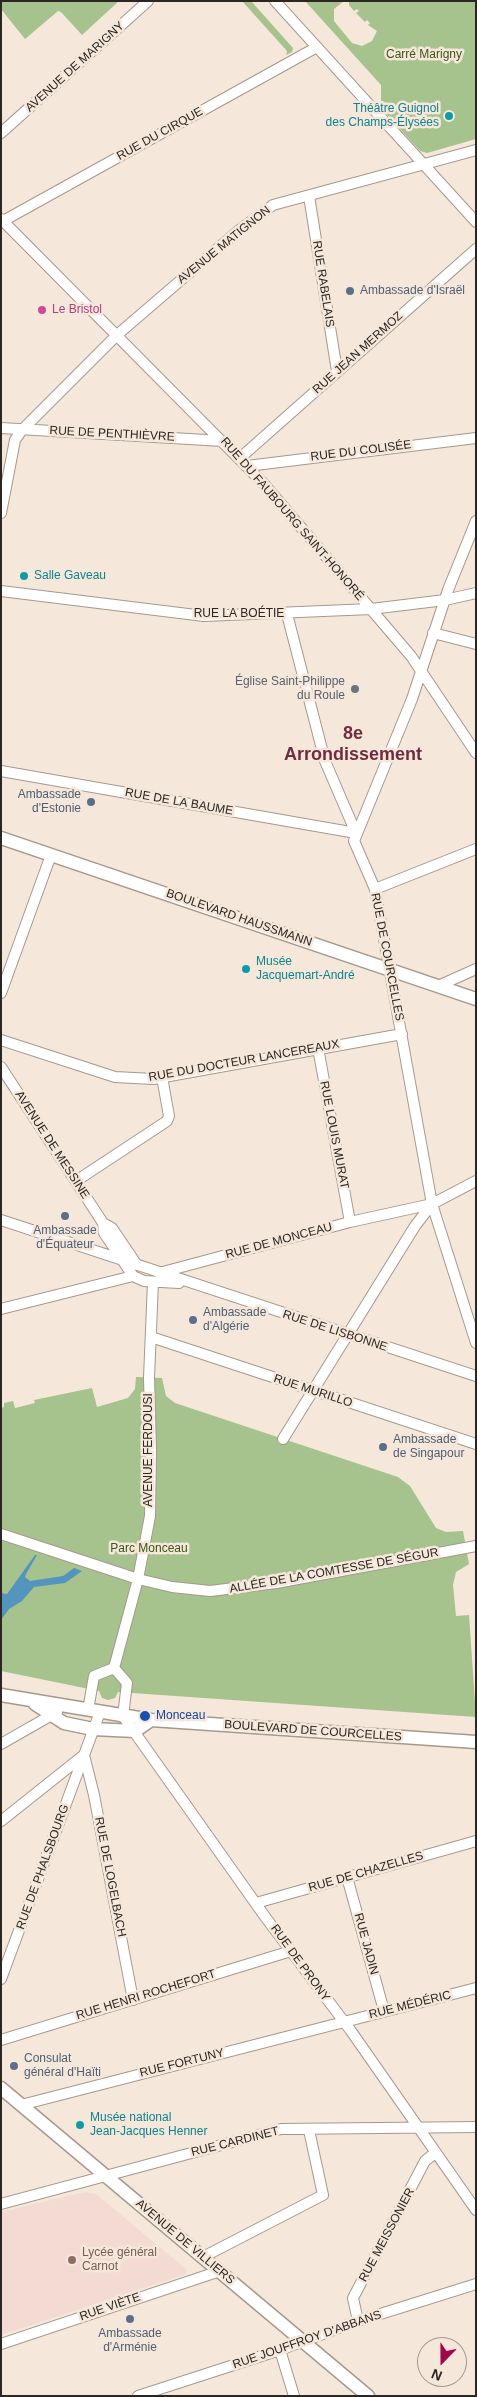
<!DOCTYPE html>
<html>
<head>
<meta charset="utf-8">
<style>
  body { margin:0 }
  #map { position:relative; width:477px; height:2397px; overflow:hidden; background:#f5e7da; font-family:Arial,sans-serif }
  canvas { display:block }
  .frame { position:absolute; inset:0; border:2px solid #2b2621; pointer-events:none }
  .north { position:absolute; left:417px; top:2337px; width:50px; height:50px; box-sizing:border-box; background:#f5e7da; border:1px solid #a49a90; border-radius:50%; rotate:202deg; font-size:14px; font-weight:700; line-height:20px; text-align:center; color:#2b2621 }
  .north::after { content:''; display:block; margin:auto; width:18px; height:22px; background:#a0074b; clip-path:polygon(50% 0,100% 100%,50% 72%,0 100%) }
</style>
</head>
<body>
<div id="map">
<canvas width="477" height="2397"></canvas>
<div class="frame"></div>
<div class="north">N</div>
</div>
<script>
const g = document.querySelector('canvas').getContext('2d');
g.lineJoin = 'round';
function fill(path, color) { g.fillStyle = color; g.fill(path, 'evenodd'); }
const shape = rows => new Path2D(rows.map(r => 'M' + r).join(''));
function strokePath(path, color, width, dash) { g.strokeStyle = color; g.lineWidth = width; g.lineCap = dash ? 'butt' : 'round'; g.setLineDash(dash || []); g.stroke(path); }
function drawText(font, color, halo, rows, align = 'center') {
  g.font = font + ' Arial,sans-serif'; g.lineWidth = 5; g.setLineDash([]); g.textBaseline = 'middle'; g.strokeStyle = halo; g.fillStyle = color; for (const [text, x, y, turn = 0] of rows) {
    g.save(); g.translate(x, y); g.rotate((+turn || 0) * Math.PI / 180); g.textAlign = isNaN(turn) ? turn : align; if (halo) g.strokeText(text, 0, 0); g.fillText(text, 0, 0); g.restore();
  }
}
const education = shape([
  [85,2192,96,2194,187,2270,186,2274,1,2335,1,2212]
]);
const green = shape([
  [1,1,119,1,82,35,61,12,58,11,25,39,1,9],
  [242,1,251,1,293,48,292,52,286,55,287,51],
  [305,1,344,1,334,9,334,21,352,43,362,46,372,41,377,31,368,25,370,23,367,20,365,22,356,13,359,11,357,9,354,11,349,5,349,1,476,1,476,139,427,153,420,151,381,108,381,85],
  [136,1377,162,1378,166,1396,175,1403,398,1477,410,1486,436,1528,446,1532,463,1531,469,1564,456,1572,453,1585,456,1616,469,1615,476,1717,118,1692,115,1698,108,1700,102,1698,99,1691,1,1671,1,1408,4,1407,4,1403,13,1401,15,1408,35,1403,34,1400,92,1388,97,1407,128,1398,135,1389]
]);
const water = shape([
  [35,1555,37,1555,26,1574,25,1577,30,1581,63,1576,74,1568,82,1571,65,1583,34,1587,22,1601,9,1609,1,1620,1,1593,7,1594]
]);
const minor = shape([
  [275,1,476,222],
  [1,133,148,1],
  [309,196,337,371],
  [1,219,263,483,411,656,476,753],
  [3,221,317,47],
  [1,428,223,441],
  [240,458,476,249],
  [247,466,476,438],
  [1,513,15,440,22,430,117,335,238,231,273,205,476,150],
  [476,521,448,590,412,699,354,841,375,889,432,1204,476,1343],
  [1,591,204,616,371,609,445,600,476,593],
  [287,614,325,761,356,833],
  [433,633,476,644],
  [1,771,356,833],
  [375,889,476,849],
  [438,986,476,969],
  [1,993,51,855],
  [1,1040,115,1077,153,1079,402,1034],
  [318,1048,350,1222],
  [1,1067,103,1223,104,1233,133,1276,144,1281,179,1283],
  [76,1181,167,1121,169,1116,162,1077],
  [1,1220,476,1376],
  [103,1223,112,1228,137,1265],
  [159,1273,350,1222,432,1204,476,1181],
  [1,1309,133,1276],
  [151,1337,476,1444],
  [283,1439,415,1226,432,1204],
  [1,1534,138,1579,172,1587,210,1591,276,1583,476,1546],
  [114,1668,127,1683,123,1716,266,1918,351,2031,476,2210],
  [114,1668,138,1579,150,1516,151,1451,149,1378,153,1282],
  [88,1710,94,1676,114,1668],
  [1,1744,57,1712],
  [84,1755,94,1795,133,2000],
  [1,1821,84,1755],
  [347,1877,384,2011],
  [256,1903,476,1841],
  [1,1979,100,1712],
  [1,2040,291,1951],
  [21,2105,476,1988],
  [1,2204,281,2129,476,2127],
  [203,2257,323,2195,309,2130],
  [358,2321,353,2298,425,2161,435,2153],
  [1,2344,220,2271],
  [280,2350,294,2396],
  [138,2396,280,2350,358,2321,476,2284]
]);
const major = shape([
  [1,838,476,999],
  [1,1695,151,1720,476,1742],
  [35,1704,64,1723,93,1729,135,1731,151,1720],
  [1,2088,368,2396]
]);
const markers = [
  [449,116,5,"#0f9aa8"],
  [350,291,5,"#5c6f8a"],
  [42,310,5,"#d1479c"],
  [24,576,5,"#0f9aa8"],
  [355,689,5,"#6b7280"],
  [91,802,5,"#5c6f8a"],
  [246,969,5,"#0f9aa8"],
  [65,1216,5,"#5c6f8a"],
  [193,1320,5,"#5c6f8a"],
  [383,1447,5,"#5c6f8a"],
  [145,1716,6,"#1a4fb4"],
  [14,2066,5,"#5c6f8a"],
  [80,2125,5,"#0f9aa8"],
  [72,2260,5,"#8d6e63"],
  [130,2319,5,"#5c6f8a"]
];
const parkNames = [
  ["Carré Marigny",424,55],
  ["Parc Monceau",149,1549]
];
const streetNames = [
  ["AVENUE DE MARIGNY",75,67,-42],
  ["RUE DU CIRQUE",160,134,-29],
  ["AVENUE MATIGNON",224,245,-39],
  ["RUE RABELAIS",323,284,81],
  ["RUE JEAN MERMOZ",358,353,-42],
  ["RUE DE PENTHIÈVRE",112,434,3],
  ["RUE DU COLISÉE",361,451,-7],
  ["RUE DU FAUBOURG SAINT-HONORÉ",292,519,49],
  ["RUE LA BOÉTIE",239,614],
  ["RUE DE LA BAUME",179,802,10],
  ["BOULEVARD HAUSSMANN",239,918,19],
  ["RUE DE COURCELLES",387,957,79],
  ["RUE DU DOCTEUR LANCEREAUX",244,1061,-10],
  ["RUE LOUIS MURAT",334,1135,79],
  ["AVENUE DE MESSINE",52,1145,57],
  ["RUE DE MONCEAU",279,1241,-15],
  ["RUE DE LISBONNE",335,1331,18],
  ["RUE MURILLO",313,1391,18],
  ["AVENUE FERDOUSI",149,1450,-90],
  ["ALLÉE DE LA COMTESSE DE SÉGUR",334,1571,-10],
  ["BOULEVARD DE COURCELLES",313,1731,4],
  ["RUE DE PHALSBOURG",43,1867,-70],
  ["RUE DE CHAZELLES",366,1872,-16],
  ["RUE DE LOGELBACH",110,1877,79],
  ["RUE JADIN",366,1944,75],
  ["RUE DE PRONY",300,1963,54],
  ["RUE HENRI ROCHEFORT",146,1995,-17],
  ["RUE MÉDÉRIC",410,2005,-14],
  ["RUE FORTUNY",182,2063,-14],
  ["RUE CARDINET",235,2142,-14],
  ["RUE MEISSONIER",387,2235,-62],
  ["AVENUE DE VILLIERS",185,2242,40],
  ["RUE VIÈTE",110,2307,-19],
  ["RUE JOUFFROY D'ABBANS",307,2340,-19]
];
const cultureNames = [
  ["Théâtre Guignol",439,109,"right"],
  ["des Champs-Élysées",439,123,"right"],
  ["Salle Gaveau",34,576],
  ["Musée",256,962],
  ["Jacquemart-André",256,976],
  ["Musée national",90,2118],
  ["Jean-Jacques Henner",90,2132]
];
const serviceNames = [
  ["Ambassade d'Israël",360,291],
  ["Ambassade",81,795,"right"],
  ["d'Estonie",81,809,"right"],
  ["Ambassade",65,1231,"center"],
  ["d'Équateur",65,1245,"center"],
  ["Ambassade",203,1313],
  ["d'Algérie",203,1327],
  ["Ambassade",393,1440],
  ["de Singapour",393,1454],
  ["Consulat",24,2059],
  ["général d'Haïti",24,2073],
  ["Ambassade",130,2334,"center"],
  ["d'Arménie",130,2348,"center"]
];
const hotelNames = [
  ["Le Bristol",52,310]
];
const worshipNames = [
  ["Église Saint-Philippe",345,682],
  ["du Roule",345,696]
];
const transitNames = [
  ["Monceau",156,1716]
];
const educationNames = [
  ["Lycée général",82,2253],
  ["Carnot",82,2267]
];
const districtNames = [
  ["8e",353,734],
  ["Arrondissement",353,755]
];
fill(education, '#f3dad2');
fill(green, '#a6c28d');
fill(water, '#5495be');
strokePath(minor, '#a6998c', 12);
strokePath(major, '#a6998c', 15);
strokePath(minor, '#fff', 10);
strokePath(major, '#fff', 12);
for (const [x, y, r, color] of markers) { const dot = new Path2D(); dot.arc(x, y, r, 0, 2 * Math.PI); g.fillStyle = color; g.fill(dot); strokePath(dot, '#f5e7da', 2); }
drawText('12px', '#395616', '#f5e7da', parkNames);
drawText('12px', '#2b2621', '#f5e7da', streetNames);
drawText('12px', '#0d838f', '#f5e7da', cultureNames, 'left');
drawText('12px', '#4e5e75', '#f5e7da', serviceNames, 'left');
drawText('12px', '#b23c85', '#f5e7da', hotelNames, 'left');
drawText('12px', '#5b616d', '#f5e7da', worshipNames, 'right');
drawText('12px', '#164399', '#f5e7da', transitNames, 'left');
drawText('12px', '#785e54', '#f5e7da', educationNames, 'left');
drawText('bold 18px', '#722c41', '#f5e7da', districtNames);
</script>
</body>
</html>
